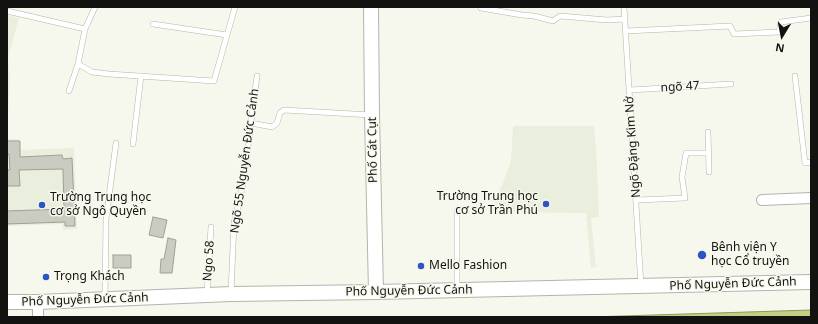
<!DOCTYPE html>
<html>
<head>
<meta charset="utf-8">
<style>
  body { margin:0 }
  #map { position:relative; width:818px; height:324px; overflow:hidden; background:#f6f8ee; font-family:"Noto Sans",sans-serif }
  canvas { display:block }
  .frame { position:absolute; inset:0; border:8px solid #121310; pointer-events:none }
  .north { position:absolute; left:762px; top:16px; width:40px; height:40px; -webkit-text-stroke:3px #f6f8ee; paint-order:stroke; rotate:190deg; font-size:11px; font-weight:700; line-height:16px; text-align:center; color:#121310 }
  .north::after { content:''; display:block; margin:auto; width:14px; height:18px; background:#121310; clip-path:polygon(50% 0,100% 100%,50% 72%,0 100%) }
</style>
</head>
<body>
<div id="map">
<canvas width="818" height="324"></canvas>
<div class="frame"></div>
<div class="north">N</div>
</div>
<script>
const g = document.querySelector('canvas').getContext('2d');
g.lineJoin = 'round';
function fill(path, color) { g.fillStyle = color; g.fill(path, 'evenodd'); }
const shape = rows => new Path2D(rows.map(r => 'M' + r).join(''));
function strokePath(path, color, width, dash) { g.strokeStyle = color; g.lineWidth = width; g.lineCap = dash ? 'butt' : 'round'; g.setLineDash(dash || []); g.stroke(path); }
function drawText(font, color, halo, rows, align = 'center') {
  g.font = font + ' "Noto Sans",sans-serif'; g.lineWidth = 3; g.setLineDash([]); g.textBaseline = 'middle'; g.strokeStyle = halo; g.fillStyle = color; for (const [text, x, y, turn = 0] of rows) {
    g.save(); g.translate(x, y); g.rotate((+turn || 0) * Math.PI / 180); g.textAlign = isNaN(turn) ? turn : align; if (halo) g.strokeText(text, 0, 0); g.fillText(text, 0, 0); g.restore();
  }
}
const built = shape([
  [7,15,19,18,8,58,10,78,7,132],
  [513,126,594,126,596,148,599,217,591,218,596,267,591,268,586,213,491,212,511,162],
  [7,139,19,139,20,150,74,148,77,229,63,230,62,224,7,226]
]);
const water = shape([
  [811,310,811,317,590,317,811,310]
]);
const building = shape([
  [7,141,20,141,20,157,62,155,63,159,72,158,75,226,65,226,65,222,7,224,7,211,64,209,63,169,19,170,20,186,7,186,7,170,10,170,9,154,7,154,7,141],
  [153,217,167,220,163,238,149,235,153,217],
  [168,238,176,240,172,273,160,273,161,259,164,259,168,238],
  [113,255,131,255,131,268,113,268,113,255]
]);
const lane = shape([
  [624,7,641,286],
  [481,8,522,15,534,16,553,21,560,16,607,20,625,19],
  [7,11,85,29],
  [153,24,227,35],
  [626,31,730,26,734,34,779,32,781,22,811,18],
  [78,64,92,72,109,74,214,81,235,7],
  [795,76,805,163,811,162],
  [630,90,731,84],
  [69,91,78,64,85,29,95,7],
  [251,123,272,127,277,123,280,113,284,110,371,115],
  [708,132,709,172],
  [133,144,141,76],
  [637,200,685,198,682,177,686,153,708,153],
  [457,210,457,289],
  [231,293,234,223,243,185,257,76],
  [207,295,211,227],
  [105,298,106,219,116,143]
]);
const street = shape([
  [762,200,811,198],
  [38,302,38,317]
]);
const secondary = shape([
  [371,7,372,115,376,292],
  [7,302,38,302,231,294,376,292,811,282]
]);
const markers = [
  [546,204,4,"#2e54c4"],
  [42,205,4,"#2e54c4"],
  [702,255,5,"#2e54c4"],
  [421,266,4,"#2e54c4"],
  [46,277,4,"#2e54c4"]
];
const streetNames = [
  ["ngõ 47",680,87,-3],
  ["Ngõ Đặng Kim Nở",633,147,-94],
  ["Phố Cát Cụt",373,150,-91],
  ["Ngõ 55 Nguyễn Đức Cảnh",245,161,-82],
  ["Ngo 58",209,261,-86],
  ["Phố Nguyễn Đức Cảnh",733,284,-2],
  ["Phố Nguyễn Đức Cảnh",409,291,-1],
  ["Phố Nguyễn Đức Cảnh",85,300,-2]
];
const poiNames = [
  ["Trường Trung học",538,197,"right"],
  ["cơ sở Trần Phú",538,211,"right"],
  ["Trường Trung học",50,198],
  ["cơ sở Ngô Quyền",50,212],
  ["Bênh viện Y",711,248],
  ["học Cổ truyền",711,262],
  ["Mello Fashion",429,266],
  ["Trọng Khách",54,277]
];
fill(built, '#eaeedc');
fill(water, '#c3cf81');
strokePath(water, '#8e975f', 1);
fill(building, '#caccc2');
strokePath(building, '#9fa097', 1);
strokePath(lane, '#b3b5ab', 6);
strokePath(street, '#b3b5ab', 12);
strokePath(secondary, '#b3b5ab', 16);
strokePath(lane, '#fff', 5);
strokePath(street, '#fff', 10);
strokePath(secondary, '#fff', 14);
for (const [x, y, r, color] of markers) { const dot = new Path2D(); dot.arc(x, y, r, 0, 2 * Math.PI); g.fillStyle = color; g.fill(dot); strokePath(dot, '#f6f8ee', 1.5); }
drawText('12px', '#121310', '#f6f8ee', streetNames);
drawText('12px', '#121310', '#f6f8ee', poiNames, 'left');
</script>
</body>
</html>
